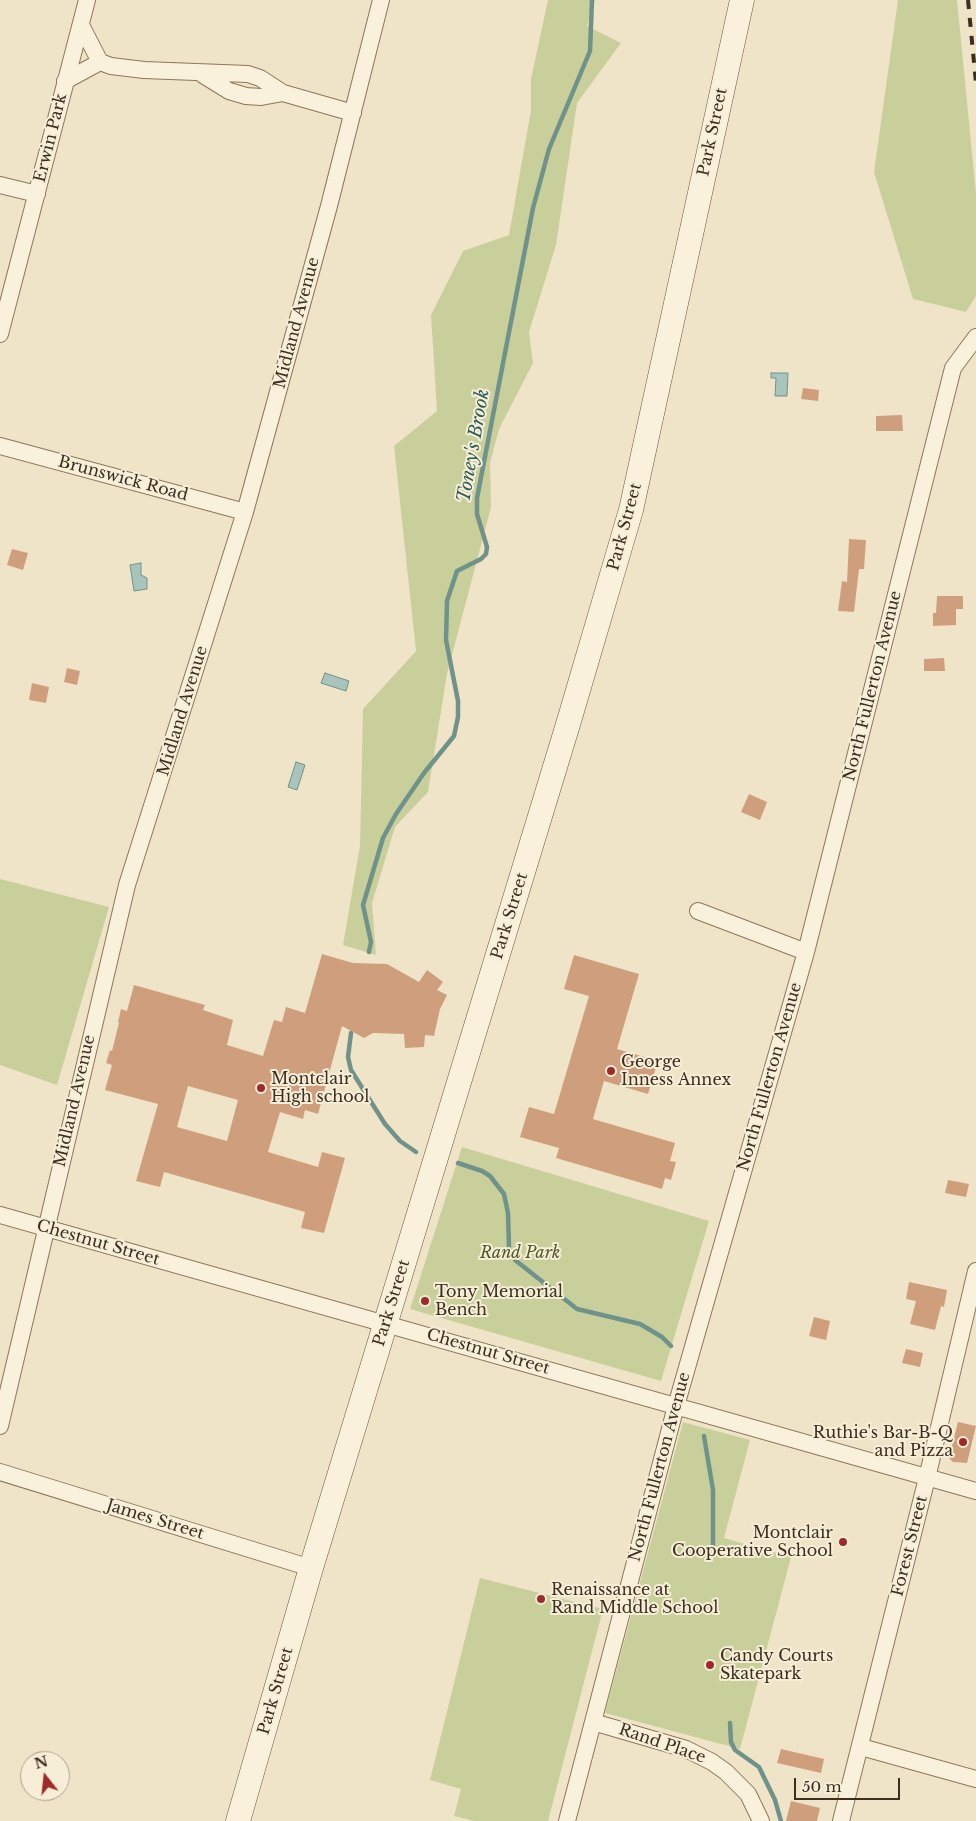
<!DOCTYPE html>
<html>
<head>
<meta charset="utf-8">
<style>
  body { margin:0 }
  #map { position:relative; width:976px; height:1821px; overflow:hidden; background:#f0e4c8; font-family:"Libre Baskerville",serif }
  canvas { display:block }
  .north { position:absolute; left:20px; top:1751px; width:50px; height:50px; box-sizing:border-box; background:#f7eed8; border:1px solid #ada18e; border-radius:50%; rotate:344deg; font-size:14px; font-weight:700; line-height:20px; text-align:center; color:#3d2e20 }
  .north::after { content:''; display:block; margin:auto; width:18px; height:22px; background:#9e2a2b; clip-path:polygon(50% 0,100% 100%,50% 72%,0 100%) }
  .scale { position:absolute; left:794px; top:1778px; width:106px; height:22px; box-sizing:border-box; border:2px solid #3d2e20; border-top:0; padding-left:6px; font-size:15px; line-height:18px; white-space:nowrap; color:#3d2e20; -webkit-text-stroke:4px #f7eed8; paint-order:stroke }
</style>
</head>
<body>
<div id="map">
<canvas width="976" height="1821"></canvas>
<div class="north">N</div>
<div class="scale">50 m</div>
</div>
<script>
const g = document.querySelector('canvas').getContext('2d');
g.lineJoin = 'round';
function fill(path, color) { g.fillStyle = color; g.fill(path, 'evenodd'); }
const shape = rows => new Path2D(rows.map(r => 'M' + r).join(''));
function strokePath(path, color, width, dash) { g.strokeStyle = color; g.lineWidth = width; g.lineCap = dash ? 'butt' : 'round'; g.setLineDash(dash || []); g.stroke(path); }
function drawText(font, color, halo, rows, align = 'center') {
  g.font = font + ' "Libre Baskerville",serif'; g.lineWidth = 4; g.setLineDash([]); g.textBaseline = 'middle'; g.strokeStyle = halo; g.fillStyle = color; for (const [text, x, y, turn = 0] of rows) {
    g.save(); g.translate(x, y); g.rotate((+turn || 0) * Math.PI / 180); g.textAlign = isNaN(turn) ? turn : align; if (halo) g.strokeText(text, 0, 0); g.fillText(text, 0, 0); g.restore();
  }
}
const green = shape([
  [548,0,595,0,587,26,621,43,577,103,556,245,529,332,533,363,499,429,490,463,491,507,447,674,428,792,395,827,372,903,376,955,343,945,360,846,363,709,416,651,394,446,437,411,431,315,463,251,509,235,531,110,531,79],
  [898,0,957,0,976,193,976,296,966,312,913,299,874,172],
  [0,879,109,907,57,1085,0,1065],
  [462,1147,709,1221,661,1381,410,1309],
  [683,1422,750,1440,724,1538,791,1557,740,1749,605,1713],
  [480,1578,603,1609,548,1821,474,1821,454,1816,461,1789,430,1780]
]);
const water = shape([
  [771,373,788,373,787,396,775,396,776,378,771,378,771,373],
  [141,563,141,575,147,578,147,589,134,591,130,565,141,563],
  [325,673,349,681,346,691,321,683,325,673],
  [296,762,305,765,297,790,288,787,296,762]
]);
const stream = shape([
  [369,952,371,942,363,905,383,838,396,814,424,773,454,736,458,717,458,701,446,640,447,601,457,571,481,559,486,554,487,547,477,514,477,498,533,208,549,149,590,51,592,0],
  [351,1033,348,1057,351,1070,385,1124,400,1141,416,1152],
  [458,1163,482,1171,490,1176,504,1194,508,1213,509,1248,515,1260,577,1309,640,1324,662,1337,671,1346],
  [704,1436,713,1490,713,1545],
  [730,1723,731,1742,735,1750,759,1767,775,1800,781,1821]
]);
const building = shape([
  [803,388,819,390,818,401,801,399],
  [902,415,903,431,876,431,876,416],
  [849,539,866,540,864,569,859,569,854,612,838,611,842,581,847,582],
  [12,549,28,553,23,570,7,565],
  [937,596,963,596,963,609,956,609,956,625,933,626,933,613,936,613],
  [944,658,945,671,924,671,924,659],
  [67,668,80,671,77,685,64,682],
  [32,683,49,687,46,703,29,700],
  [749,794,767,802,760,820,741,812],
  [322,954,353,963,387,964,419,982,427,970,443,982,437,990,447,995,440,1009,434,1036,425,1035,424,1047,405,1048,404,1034,373,1033,364,1038,342,1026,318,1114,305,1110,303,1119,280,1112,268,1152,318,1167,322,1152,345,1158,324,1233,301,1228,305,1212,164,1172,160,1187,136,1181,158,1104,105,1090,112,1065,106,1063,110,1050,112,1051,119,1023,118,1022,121,1009,127,1011,134,985,205,1005,203,1010,233,1020,227,1045,263,1056,274,1020,282,1022,286,1007,305,1013],
  [188,1086,238,1100,227,1141,177,1127],
  [574,955,639,974,617,1049,658,1061,648,1094,604,1081,593,1119,675,1143,670,1161,676,1162,671,1180,665,1178,662,1189,556,1158,559,1148,520,1137,529,1107,554,1114,589,996,564,989],
  [948,1180,969,1184,966,1197,945,1193],
  [909,1282,947,1290,944,1307,941,1306,935,1330,910,1324,916,1301,906,1299],
  [814,1317,830,1321,826,1340,809,1336],
  [906,1349,923,1353,920,1367,902,1363],
  [958,1422,976,1426,967,1463,953,1462,949,1458],
  [781,1749,824,1759,821,1773,777,1763],
  [791,1801,820,1808,817,1821,786,1821]
]);
const street = shape([
  [81,25,100,62],
  [200,73,229,91,246,96,261,97,283,93],
  [65,81,100,62,111,66,144,70,248,74,260,78,283,93,353,113],
  [0,185,37,194],
  [0,334,87,0],
  [0,446,245,512],
  [698,911,806,952],
  [0,1215,976,1491],
  [0,1426,127,885,245,512,329,206,381,0],
  [0,1472,311,1568],
  [593,1722,686,1749,712,1762,726,1772,748,1794,761,1821],
  [861,1747,976,1779],
  [567,1821,676,1406,806,952,953,368,976,337],
  [841,1821,927,1478,976,1271]
]);
const secondary = shape([
  [238,1821,311,1568,569,721,631,510,742,0]
]);
const rail = shape([
  [968,0,976,83]
]);
const markers = [
  [611,1071,5,"#9e2a2b"],
  [261,1088,5,"#9e2a2b"],
  [425,1301,5,"#9e2a2b"],
  [963,1442,5,"#9e2a2b"],
  [843,1542,5,"#9e2a2b"],
  [541,1599,5,"#9e2a2b"],
  [710,1665,5,"#9e2a2b"]
];
const streetNames = [
  ["Park Street",713,132,-78],
  ["Erwin Park",51,138,-76],
  ["Midland Avenue",297,323,-75],
  ["Brunswick Road",123,479,15],
  ["Park Street",625,527,-75],
  ["North Fullerton Avenue",873,686,-76],
  ["Midland Avenue",183,711,-73],
  ["Park Street",510,916,-73],
  ["North Fullerton Avenue",770,1077,-74],
  ["Midland Avenue",75,1101,-77],
  ["Chestnut Street",98,1243,16],
  ["Park Street",392,1303,-73],
  ["Chestnut Street",488,1352,16],
  ["North Fullerton Avenue",660,1467,-75],
  ["James Street",155,1520,17],
  ["Forest Street",910,1546,-76],
  ["Park Street",276,1691,-74],
  ["Rand Place",662,1744,19]
];
const poiNames = [
  ["George",621,1062],
  ["Inness Annex",621,1080],
  ["Montclair",271,1079],
  ["High school",271,1097],
  ["Tony Memorial",435,1292],
  ["Bench",435,1310],
  ["Ruthie's Bar-B-Q",953,1433,"right"],
  ["and Pizza",953,1451,"right"],
  ["Montclair",833,1533,"right"],
  ["Cooperative School",833,1551,"right"],
  ["Renaissance at",551,1590],
  ["Rand Middle School",551,1608],
  ["Candy Courts",720,1656],
  ["Skatepark",720,1674]
];
const parkNames = [
  ["Rand Park",520,1253]
];
const waterNames = [
  ["Toney's Brook",474,446,-80]
];
fill(green, '#c9cf9b');
fill(water, '#a9c4bc');
strokePath(water, '#6f938a', 1);
strokePath(stream, '#6f938a', 4.5);
fill(building, '#cf9f7d');
strokePath(street, '#8d765c', 18);
strokePath(secondary, '#6f573f', 25);
strokePath(street, '#faf1dc', 16);
strokePath(secondary, '#faf1dc', 24);
strokePath(rail, '#3d2e20', 4, [9, 9]);
for (const [x, y, r, color] of markers) { const dot = new Path2D(); dot.arc(x, y, r, 0, 2 * Math.PI); g.fillStyle = color; g.fill(dot); strokePath(dot, '#f7eed8', 2); }
drawText('16px', '#3d2e20', '#f7eed8', streetNames);
drawText('16px', '#3d2e20', '#f7eed8', poiNames, 'left');
drawText('italic 16px', '#4d5a26', '#f7eed8', parkNames);
drawText('italic 18px', '#2f5d5a', '#f7eed8', waterNames);
</script>
</body>
</html>
